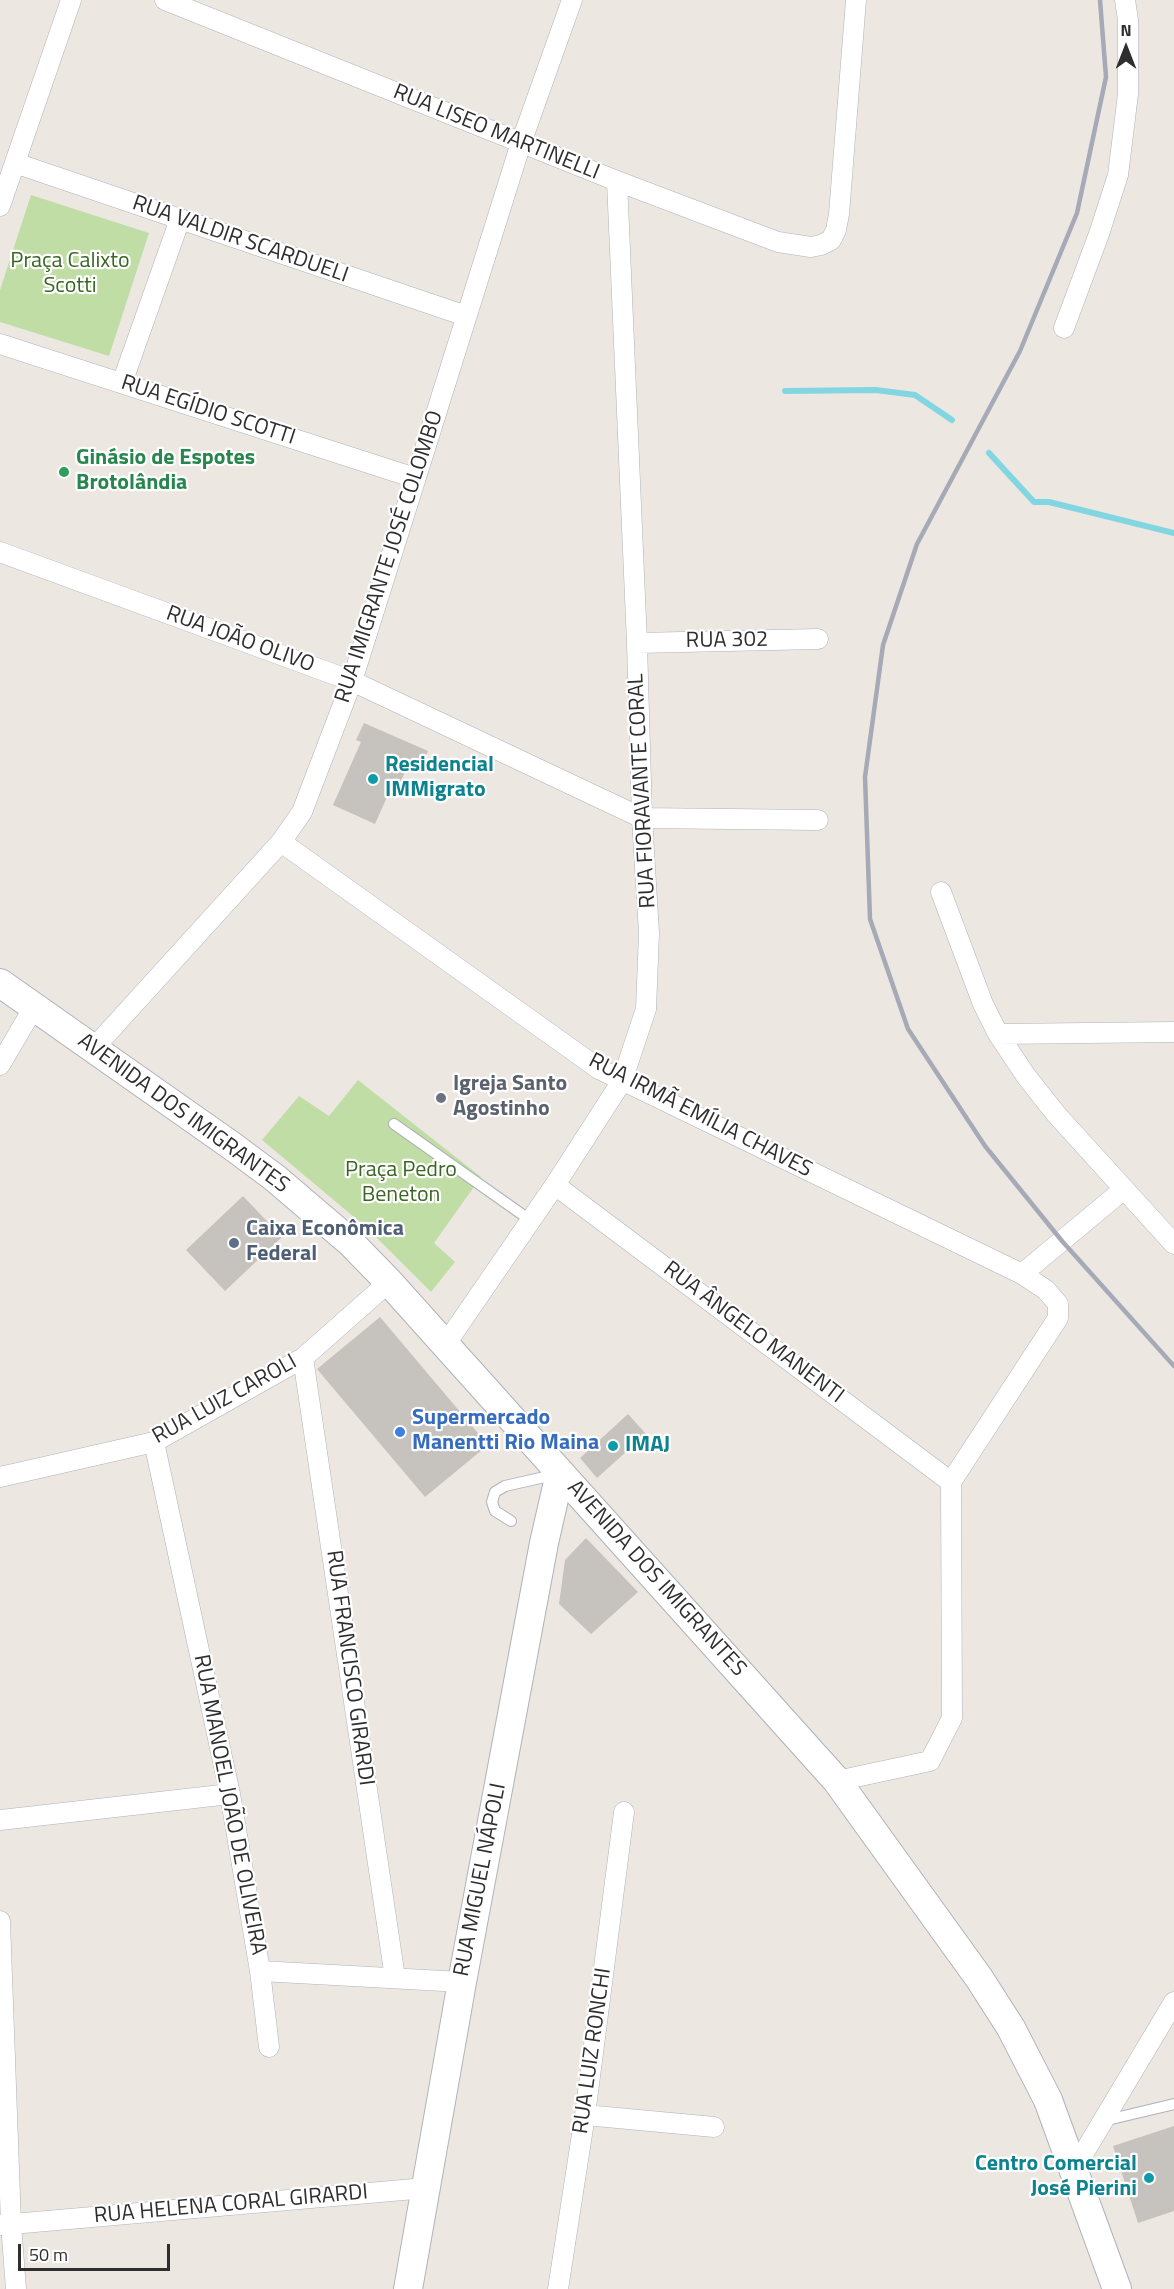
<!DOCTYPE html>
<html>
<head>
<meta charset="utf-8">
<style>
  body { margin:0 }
  #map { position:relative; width:1174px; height:2289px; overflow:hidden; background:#ede7e2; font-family:"Titillium Web",sans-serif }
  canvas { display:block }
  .north { position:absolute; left:1096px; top:18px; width:60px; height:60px; -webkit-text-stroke:4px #fff; paint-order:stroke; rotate:0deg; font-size:16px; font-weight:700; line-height:24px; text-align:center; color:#2e2e2e }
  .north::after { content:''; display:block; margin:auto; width:21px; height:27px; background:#2e2e2e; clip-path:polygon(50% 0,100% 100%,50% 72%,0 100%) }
  .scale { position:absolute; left:18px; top:2244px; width:152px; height:27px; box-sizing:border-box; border:3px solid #2e2e2e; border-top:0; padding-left:8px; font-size:18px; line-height:21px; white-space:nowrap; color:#2e2e2e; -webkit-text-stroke:4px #fff; paint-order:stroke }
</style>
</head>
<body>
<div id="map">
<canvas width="1174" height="2289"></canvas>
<div class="north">N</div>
<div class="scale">50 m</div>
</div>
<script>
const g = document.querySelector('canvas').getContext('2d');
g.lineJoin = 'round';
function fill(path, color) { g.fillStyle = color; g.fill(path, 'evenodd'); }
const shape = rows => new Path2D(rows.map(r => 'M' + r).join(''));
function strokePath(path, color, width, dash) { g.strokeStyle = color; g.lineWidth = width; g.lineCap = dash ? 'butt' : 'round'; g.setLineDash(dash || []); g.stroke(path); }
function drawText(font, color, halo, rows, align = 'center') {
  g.font = font + ' "Titillium Web",sans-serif'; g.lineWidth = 4.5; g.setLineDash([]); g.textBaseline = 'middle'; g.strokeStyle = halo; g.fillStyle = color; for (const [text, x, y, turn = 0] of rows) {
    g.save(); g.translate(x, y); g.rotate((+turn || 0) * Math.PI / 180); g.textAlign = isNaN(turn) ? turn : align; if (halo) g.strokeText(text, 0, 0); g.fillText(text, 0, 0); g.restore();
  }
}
const green = shape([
  [31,195,149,233,109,356,0,322,0,290],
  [358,1080,481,1177,434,1243,455,1262,431,1292,366,1227,262,1140,299,1096,329,1116]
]);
const stream = shape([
  [785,391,876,390,915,395,952,420],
  [989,453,1034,502,1049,502,1174,533]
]);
const building = shape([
  [364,723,428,751,420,770,408,765,397,790,391,788,375,824,333,805,361,742,356,740],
  [243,1196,282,1237,225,1291,186,1250],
  [380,1317,488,1445,425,1497,317,1369],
  [628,1414,646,1434,597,1478,580,1458],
  [586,1538,638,1592,591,1634,559,1604,565,1560],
  [1174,2126,1174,2211,1138,2223,1113,2146]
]);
const lane = shape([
  [394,1124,530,1220],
  [511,1521,495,1511,492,1502,495,1492,505,1486,558,1474],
  [1103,2121,1174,2104]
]);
const street = shape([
  [165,0,617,181,778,242,811,247,821,245,831,240,836,230,839,214,856,0],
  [15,163,466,316],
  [0,206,71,0],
  [1064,328,1099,234,1118,175,1128,94,1128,20,1125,0],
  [0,344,415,478],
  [122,383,180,219],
  [0,552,352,681,642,818,818,820],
  [637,643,818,639],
  [281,842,599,1069,1022,1274],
  [941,892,983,1004,998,1034,1026,1076,1056,1114,1174,1244],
  [998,1034,1174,1032],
  [93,1049,281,842,302,812,352,681,521,143,572,0],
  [0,1065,34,1007],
  [555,1185,951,1482],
  [445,1345,555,1185,622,1081,646,1009,649,933,642,818,637,643,617,181],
  [303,1358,395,1978],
  [154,1442,230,1794,260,1971,462,1982],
  [0,1477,154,1442,303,1358,389,1282],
  [837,1781,930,1761,952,1718,951,1482,1058,1318,1058,1304,1046,1290,1022,1274,1123,1190],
  [0,1820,230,1794],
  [0,1921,11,2224,16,2289],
  [260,1971,269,2047],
  [585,2115,714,2127],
  [1073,2171,1174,2002],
  [0,2225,426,2188],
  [558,2289,585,2115,624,1812]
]);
const secondary = shape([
  [0,983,232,1146,275,1178,350,1242,389,1282,837,1781,979,1978,1011,2028,1048,2100,1117,2289],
  [408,2289,462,1982,544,1543,560,1473]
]);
const rail = shape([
  [1100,0,1106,77,1077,213,1020,351,917,544,883,645,865,777,870,919,908,1029,985,1146,1062,1241,1174,1366]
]);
const markers = [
  [64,472,6,"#2e9e5b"],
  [373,779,6,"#0f9aa8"],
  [441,1098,6,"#6b7280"],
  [234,1243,6,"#5c6f8a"],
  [400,1432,6,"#3f7fe0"],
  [613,1446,6,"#0f9aa8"],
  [1149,2178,6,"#0f9aa8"]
];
const streetNames = [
  ["RUA LISEO MARTINELLI",496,133,22],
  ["RUA VALDIR SCARDUELI",240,240,19],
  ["RUA EGÍDIO SCOTTI",208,411,18],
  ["RUA IMIGRANTE JOSÉ COLOMBO",390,557,-72],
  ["RUA JOÃO OLIVO",240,640,20],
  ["RUA 302",727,641,-1],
  ["RUA FIORAVANTE CORAL",643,791,-93],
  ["AVENIDA DOS IMIGRANTES",183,1114,36],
  ["RUA IRMÃ EMÍLIA CHAVES",700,1116,27],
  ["RUA ÂNGELO MANENTI",753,1333,37],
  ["RUA LUIZ CAROLI",225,1400,-29],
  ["AVENIDA DOS IMIGRANTES",656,1579,48],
  ["RUA FRANCISCO GIRARDI",349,1668,82],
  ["RUA MANOEL JOÃO DE OLIVEIRA",229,1805,79],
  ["RUA MIGUEL NÁPOLI",481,1880,-79],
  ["RUA LUIZ RONCHI",593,2051,-82],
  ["RUA HELENA CORAL GIRARDI",231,2205,-5]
];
const parkNames = [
  ["Praça Calixto",70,262],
  ["Scotti",70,287],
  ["Praça Pedro",401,1171],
  ["Beneton",401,1196]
];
const leisureNames = [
  ["Ginásio de Espotes",76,459],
  ["Brotolândia",76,484]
];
const cultureNames = [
  ["Residencial",385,766],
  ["IMMigrato",385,791],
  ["IMAJ",625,1446],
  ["Centro Comercial",1137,2165,"right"],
  ["José Pierini",1137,2190,"right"]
];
const worshipNames = [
  ["Igreja Santo",453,1085],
  ["Agostinho",453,1110]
];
const serviceNames = [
  ["Caixa Econômica",246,1230],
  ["Federal",246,1255]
];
const shopNames = [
  ["Supermercado",412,1419],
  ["Manentti Rio Maina",412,1444]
];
fill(green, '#c0dda6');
strokePath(stream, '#82d6e2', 6);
fill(building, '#c6c2bd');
strokePath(lane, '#afb2b8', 12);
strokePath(street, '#afb2b8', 21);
strokePath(secondary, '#afb2b8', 30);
strokePath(lane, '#fff', 10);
strokePath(street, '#fff', 20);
strokePath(secondary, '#fff', 28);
strokePath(rail, '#a5aab6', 4.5);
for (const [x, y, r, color] of markers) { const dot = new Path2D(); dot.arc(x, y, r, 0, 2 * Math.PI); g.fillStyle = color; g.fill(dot); strokePath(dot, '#fff', 2); }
drawText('22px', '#2e2e2e', '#fff', streetNames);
drawText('22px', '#3a6524', '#fff', parkNames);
drawText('bold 22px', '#27864d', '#fff', leisureNames, 'left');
drawText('bold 22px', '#0d838f', '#fff', cultureNames, 'left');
drawText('bold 22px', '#5b616d', '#fff', worshipNames, 'left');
drawText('bold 22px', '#4e5e75', '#fff', serviceNames, 'left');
drawText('bold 22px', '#366cbe', '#fff', shopNames, 'left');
</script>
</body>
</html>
